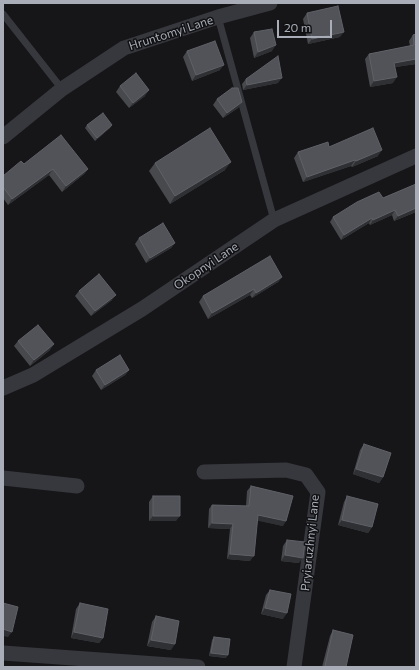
<!DOCTYPE html>
<html>
<head>
<meta charset="utf-8">
<style>
  body { margin:0 }
  #map { position:relative; width:419px; height:670px; overflow:hidden; background:#161618; font-family:Commissioner,sans-serif }
  canvas { display:block }
  .frame { position:absolute; inset:0; border:4px solid #a8adb8; pointer-events:none }
  .scale { position:absolute; left:277px; top:20px; width:55px; height:18px; box-sizing:border-box; border:2px solid #a8adb8; border-top:0; padding-left:5px; font-size:12px; line-height:14px; white-space:nowrap; color:#a8adb8; -webkit-text-stroke:3px #111113; paint-order:stroke }
</style>
</head>
<body>
<div id="map">
<canvas width="419" height="670"></canvas>
<div class="frame"></div>
<div class="scale">20 m</div>
</div>
<script>
const g = document.querySelector('canvas').getContext('2d');
g.lineJoin = 'round';
const shape = rows => new Path2D(rows.map(r => 'M' + r).join(''));
function strokePath(path, color, width, dash) { g.strokeStyle = color; g.lineWidth = width; g.lineCap = dash ? 'butt' : 'round'; g.setLineDash(dash || []); g.stroke(path); }
function fill(path, color) { g.fillStyle = color; g.fill(path, 'evenodd'); }
function drawText(font, color, halo, rows, align = 'center') {
  g.font = font + ' Commissioner,sans-serif'; g.lineWidth = 3; g.setLineDash([]); g.textBaseline = 'middle'; g.strokeStyle = halo; g.fillStyle = color; for (const [text, x, y, turn = 0] of rows) {
    g.save(); g.translate(x, y); g.rotate((+turn || 0) * Math.PI / 180); g.textAlign = isNaN(turn) ? turn : align; if (halo) g.strokeText(text, 0, 0); g.fillText(text, 0, 0); g.restore();
  }
}
const lane = shape([
  [3,14,62,89],
  [218,17,274,220]
]);
const street = shape([
  [3,137,62,89,124,48,218,17,270,3],
  [3,388,33,375,142,309,274,220,416,156],
  [204,472,286,470,306,475,318,492,294,667],
  [3,478,77,486],
  [3,653,198,667]
]);
const wall = shape([
  [307,13,340,37,308,44,303,19],
  [254,32,272,51,254,58,250,38],
  [416,34,416,64,395,67,393,83,370,87,365,59,369,54,410,46,409,41,413,35],
  [187,51,220,70,192,81,183,57],
  [246,79,278,83,243,90,242,84],
  [120,86,145,96,129,108,116,92],
  [217,99,242,102,238,108,223,118,213,105],
  [87,125,112,125,110,128,95,141,85,128],
  [329,147,378,156,352,167,351,166,303,182,294,158,298,152],
  [155,163,225,170,170,204,149,171],
  [24,164,88,169,84,174,62,192,49,175,8,205,3,198,3,176],
  [416,184,416,212,394,221,392,215,370,225,369,223,341,240,330,222,333,217,383,198],
  [139,238,175,243,171,248,146,263,135,244],
  [282,277,278,282,252,298,250,295,208,319,199,302,203,296],
  [79,291,112,300,91,316,75,296],
  [18,341,50,350,30,366,14,346],
  [96,370,129,370,125,375,101,390,92,376],
  [364,444,383,477,379,483,353,474,360,450],
  [251,486,283,526,257,520,250,561,227,559,230,529,208,528,209,509,212,505,246,506,247,491],
  [153,496,176,521,149,521,149,502],
  [347,496,372,527,368,533,338,525,344,502],
  [287,540,299,563,281,561,283,546],
  [270,590,283,619,261,614,266,595],
  [80,603,103,638,99,643,71,638,76,609],
  [156,616,171,650,147,646,152,622],
  [333,630,346,667,322,667,330,636],
  [214,637,226,658,209,656,212,640]
]);
const shadedWall = shape([
  [344,32,340,37,308,44,312,39],
  [276,45,272,51,254,58,258,52],
  [416,59,416,64,390,68,394,63],
  [224,65,220,70,192,81,196,75],
  [397,77,393,83,370,87,374,81],
  [282,78,278,83,243,90,247,85],
  [149,90,145,96,129,108,133,103],
  [242,102,238,108,223,118,227,113],
  [112,125,110,128,95,141,97,138],
  [382,150,378,156,352,167,356,161],
  [355,160,351,166,303,182,307,177],
  [231,162,225,170,170,204,175,196],
  [53,169,49,175,8,205,12,199],
  [88,169,84,174,62,192,66,186],
  [416,208,416,212,394,221,398,216],
  [395,210,392,215,370,225,373,220],
  [372,218,369,223,341,240,344,235],
  [175,243,171,248,146,263,150,258],
  [282,277,278,282,252,298,256,293],
  [254,289,250,295,208,319,212,313],
  [116,295,112,300,91,316,95,311],
  [54,344,50,350,30,366,34,360],
  [129,370,125,375,101,390,105,385],
  [356,469,383,477,379,483,353,474],
  [258,515,286,521,283,526,254,520],
  [153,516,180,516,176,521,149,521],
  [342,520,372,527,368,533,338,525],
  [212,523,233,524,230,529,208,528],
  [230,554,254,556,250,561,227,559],
  [285,555,303,558,299,563,281,561],
  [265,608,287,613,283,619,261,614],
  [3,629,12,632,8,637,3,636],
  [74,632,103,638,99,643,71,638],
  [151,640,175,644,171,650,147,646],
  [211,653,228,655,226,658,209,656]
]);
const building = shape([
  [338,6,344,32,312,39,307,13,338,6],
  [272,29,276,45,258,52,254,32,272,29],
  [416,34,416,59,394,63,397,77,374,81,369,54,414,45,413,35,416,34],
  [215,41,224,65,196,75,187,51,215,41],
  [278,56,282,78,247,85,246,79,278,56],
  [136,73,149,90,133,103,120,86,136,73],
  [232,88,238,88,242,102,227,113,217,99,232,88],
  [103,113,112,125,97,138,87,125,103,113],
  [210,128,231,162,175,196,155,163,210,128],
  [373,128,382,150,356,161,355,160,307,177,298,152,328,142,329,147,373,128],
  [61,135,88,169,66,186,53,169,12,199,3,187,3,176,21,161,24,164,61,135],
  [416,184,416,208,398,216,395,210,373,220,372,218,344,235,333,217,357,202,379,192,383,198,416,184],
  [163,223,175,243,150,258,139,238,163,223],
  [270,256,282,277,256,293,254,289,212,313,203,296,270,256],
  [99,274,116,295,95,311,79,291,99,274],
  [38,325,54,344,34,360,18,341,38,325],
  [120,355,129,370,105,385,96,370,120,355],
  [364,444,391,453,383,477,356,469,364,444],
  [251,486,293,496,286,521,258,515,254,556,230,554,233,524,212,523,212,505,249,506,251,486],
  [153,496,180,496,180,516,153,516,153,496],
  [347,496,378,504,372,527,342,520,347,496],
  [287,540,305,542,303,558,285,555,287,540],
  [270,590,291,594,287,613,265,608,270,590],
  [3,603,18,607,12,632,3,629,3,603],
  [80,603,108,609,103,638,74,632,80,603],
  [156,616,179,621,175,644,151,640,156,616],
  [333,630,353,635,346,667,329,667,325,666,333,630],
  [214,637,230,639,228,655,211,653,214,637]
]);
const streetNames = [
  ["Hruntomyi Lane",171,33,-18],
  ["Okopnyi Lane",206,266,-34],
  ["Pryiaruzhnyi Lane",310,543,-84]
];
strokePath(lane, '#37383d', 7);
strokePath(street, '#37383d', 15);
fill(wall, '#47494d');
fill(shadedWall, '#2f3033');
fill(building, '#525359');
strokePath(building, '#5f6168', 1);
drawText('12px', '#a8adb8', '#111113', streetNames);
</script>
</body>
</html>
